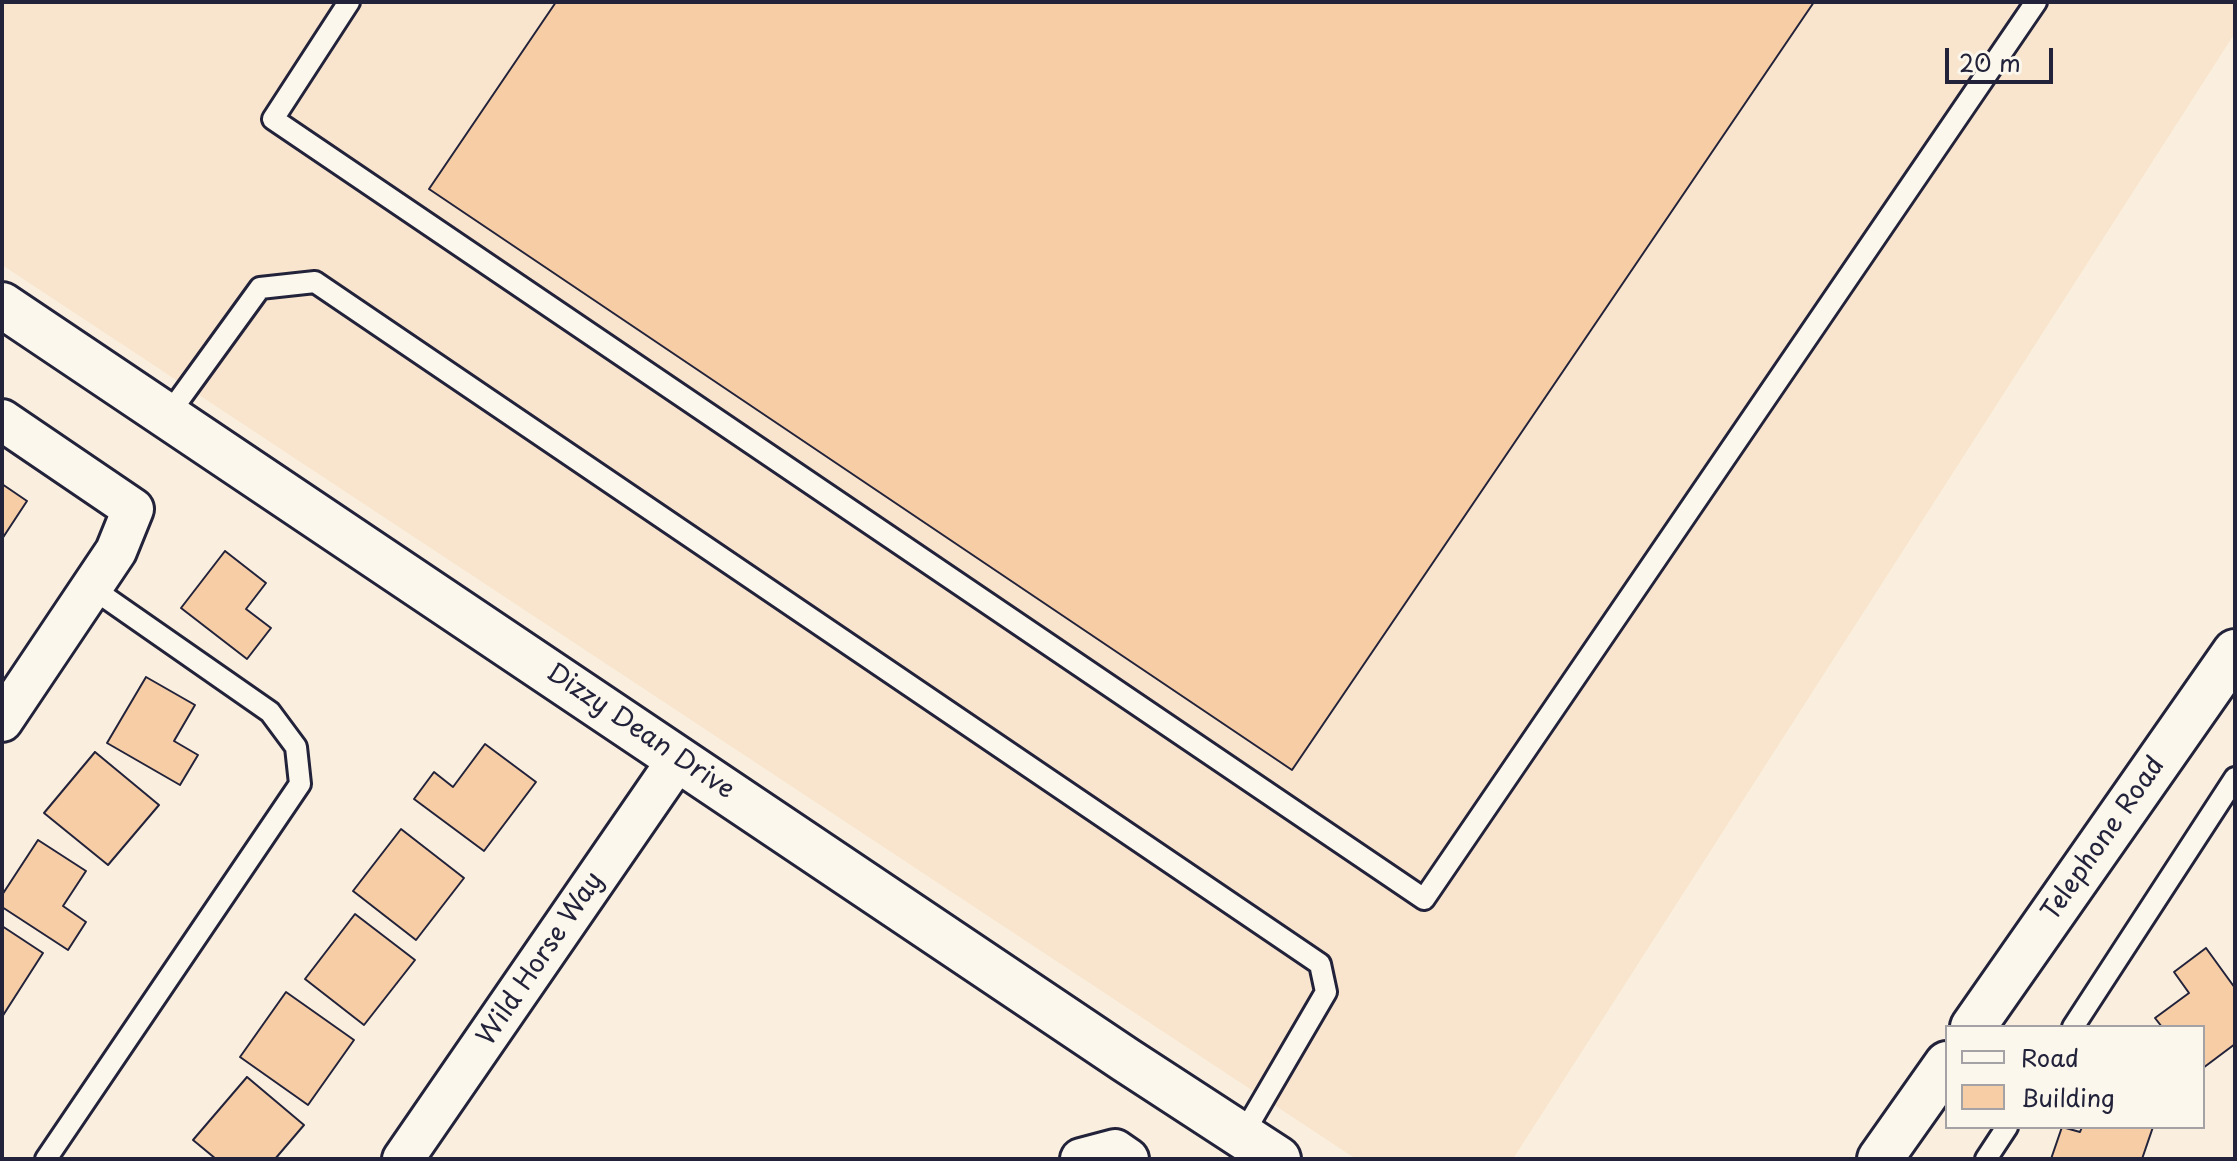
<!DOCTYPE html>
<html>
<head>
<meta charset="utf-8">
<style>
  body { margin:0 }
  #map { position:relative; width:2237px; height:1161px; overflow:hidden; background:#faefde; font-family:"Playpen Sans",sans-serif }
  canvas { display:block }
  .frame { position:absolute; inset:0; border:4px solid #22223b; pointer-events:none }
  .legend { position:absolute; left:1945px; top:1025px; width:260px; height:104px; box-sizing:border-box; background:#fbf7ec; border:2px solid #a4a2a5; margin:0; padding:10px 14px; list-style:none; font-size:24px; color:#22223b }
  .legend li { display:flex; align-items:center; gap:16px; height:40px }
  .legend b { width:40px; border:2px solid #a4a2a5 }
  .scale { position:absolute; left:1945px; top:48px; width:108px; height:36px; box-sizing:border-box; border:4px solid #22223b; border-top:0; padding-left:10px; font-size:24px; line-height:28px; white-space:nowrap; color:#22223b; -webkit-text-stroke:6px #fbf7ec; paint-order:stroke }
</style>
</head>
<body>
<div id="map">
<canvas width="2237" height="1161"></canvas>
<div class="frame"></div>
<ul class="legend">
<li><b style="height:10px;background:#fbf7ec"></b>Road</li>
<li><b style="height:22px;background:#f6cda5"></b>Building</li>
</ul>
<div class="scale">20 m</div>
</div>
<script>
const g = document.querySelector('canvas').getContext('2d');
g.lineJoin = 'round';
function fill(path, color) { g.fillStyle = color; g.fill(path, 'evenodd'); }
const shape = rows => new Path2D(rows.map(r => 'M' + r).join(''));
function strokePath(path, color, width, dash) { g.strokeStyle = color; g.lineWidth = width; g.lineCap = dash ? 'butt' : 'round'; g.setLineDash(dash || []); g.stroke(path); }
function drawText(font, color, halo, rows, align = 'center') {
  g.font = font + ' "Playpen Sans",sans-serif'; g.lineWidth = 6; g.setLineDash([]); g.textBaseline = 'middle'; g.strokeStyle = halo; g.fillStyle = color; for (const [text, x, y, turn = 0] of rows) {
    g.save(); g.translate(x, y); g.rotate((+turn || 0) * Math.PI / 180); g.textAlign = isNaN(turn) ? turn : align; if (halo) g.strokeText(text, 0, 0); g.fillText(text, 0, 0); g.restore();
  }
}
const built = shape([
  [2,2,2235,2,2235,33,1513,1159,1356,1159,2,265]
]);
const building = shape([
  [556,2,1814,2,1292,770,429,189,556,2],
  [2,484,27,501,2,539,2,484],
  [225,551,266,583,246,609,271,628,247,659,181,608,225,551],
  [146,677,195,705,174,741,198,755,180,785,107,743,146,677],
  [485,744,536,782,484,851,414,799,434,772,453,787,485,744],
  [95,752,159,805,108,865,44,813,95,752],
  [401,829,464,878,416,940,353,891,401,829],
  [38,840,86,871,63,906,86,922,68,950,2,907,2,895,38,840],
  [355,914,415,960,364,1025,305,979,355,914],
  [2,926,43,953,2,1017,2,926],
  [2206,948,2235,988,2235,1044,2203,1068,2203,1027,2162,1027,2155,1018,2189,993,2174,972,2206,948],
  [286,992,354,1040,308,1105,240,1057,286,992],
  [247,1077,304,1125,275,1159,216,1159,193,1140,247,1077],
  [2062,1127,2080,1132,2082,1127,2153,1127,2142,1159,2051,1159,2062,1127]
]);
const lane = shape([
  [349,2,273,119,1424,899,2036,2],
  [168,415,260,288,315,282,1320,964,1326,992,1242,1136],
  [2073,1027,2235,778],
  [46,1159,300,784,296,747,270,712,92,588],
  [1986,1159,2007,1127]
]);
const street = shape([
  [2,420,133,509,116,551,2,721],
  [403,1159,679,758],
  [1081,1159,1115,1150,1128,1159]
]);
const secondary = shape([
  [2,305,1126,1060,1278,1159],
  [1973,1027,2235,652],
  [1880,1159,1947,1064]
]);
const streetNames = [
  ["Dizzy Dean Drive",640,732,34],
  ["Telephone Road",2104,839,-55],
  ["Wild Horse Way",541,959,-56]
];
fill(built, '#f9e5cd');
fill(building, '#f6cda5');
strokePath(building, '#22223b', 2);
strokePath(lane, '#22223b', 26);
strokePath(street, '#22223b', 46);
strokePath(secondary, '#22223b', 50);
strokePath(lane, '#fbf7ec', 20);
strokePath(street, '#fbf7ec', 40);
strokePath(secondary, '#fbf7ec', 44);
drawText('26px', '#22223b', '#fbf7ec', streetNames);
</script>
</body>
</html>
